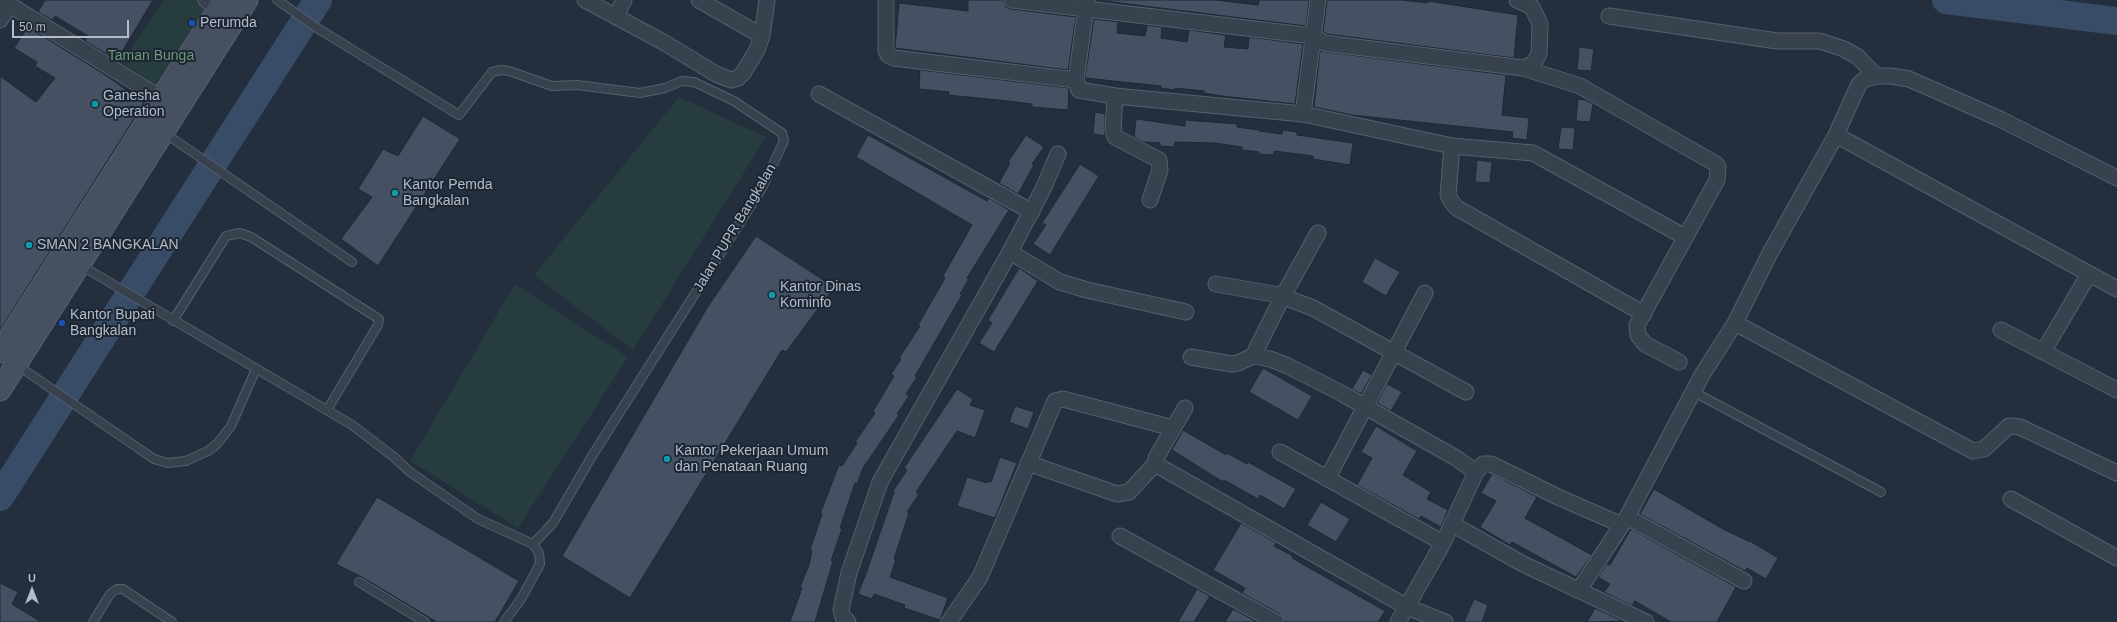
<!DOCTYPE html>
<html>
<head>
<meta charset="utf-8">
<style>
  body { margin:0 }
  #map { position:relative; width:2117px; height:622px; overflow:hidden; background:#242f3e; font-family:Arial,sans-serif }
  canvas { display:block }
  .north { position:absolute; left:12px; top:570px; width:40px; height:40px; -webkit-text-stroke:3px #1d2633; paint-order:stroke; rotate:0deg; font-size:11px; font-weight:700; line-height:16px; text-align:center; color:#b4bcc9 }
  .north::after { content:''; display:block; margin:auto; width:14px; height:18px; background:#b4bcc9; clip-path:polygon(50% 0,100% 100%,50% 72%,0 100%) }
  .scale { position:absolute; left:12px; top:20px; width:117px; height:18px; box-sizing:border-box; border:2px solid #b4bcc9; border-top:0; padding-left:5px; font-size:12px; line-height:14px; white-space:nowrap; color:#b4bcc9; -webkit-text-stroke:3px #1d2633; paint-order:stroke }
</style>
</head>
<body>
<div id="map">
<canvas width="2117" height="622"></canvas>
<div class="north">U</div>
<div class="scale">50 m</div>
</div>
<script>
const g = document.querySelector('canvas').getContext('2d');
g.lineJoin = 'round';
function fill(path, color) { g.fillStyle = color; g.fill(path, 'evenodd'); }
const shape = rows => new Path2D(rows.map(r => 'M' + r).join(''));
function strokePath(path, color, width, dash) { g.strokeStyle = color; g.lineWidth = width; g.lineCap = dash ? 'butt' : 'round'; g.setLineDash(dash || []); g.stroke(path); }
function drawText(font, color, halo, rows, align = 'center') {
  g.font = font + ' Arial,sans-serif'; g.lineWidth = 4; g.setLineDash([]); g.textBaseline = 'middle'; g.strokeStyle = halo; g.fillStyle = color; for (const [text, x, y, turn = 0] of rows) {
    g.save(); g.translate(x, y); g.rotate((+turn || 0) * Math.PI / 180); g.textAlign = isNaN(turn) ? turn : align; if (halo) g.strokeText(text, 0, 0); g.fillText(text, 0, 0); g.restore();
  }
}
const green = shape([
  [164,0,203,0,208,3,156,86,122,62],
  [679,97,766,137,633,350,534,275],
  [515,284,628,357,518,528,410,461]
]);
const river = shape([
  [1946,0,2117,21],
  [0,497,318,0]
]);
const building = shape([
  [45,0,153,0,117,60,85,41,88,36,55,16,52,20,38,12,45,0],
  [968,0,1003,0,1006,7,1011,9,1076,17,1068,70,895,48,899,3,968,11,968,0],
  [1096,0,1215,0,1258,5,1259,0,1309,0,1306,26,1096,0],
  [1327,0,1401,0,1428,3,1428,1,1518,15,1514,58,1327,34,1323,32,1327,0],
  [1094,19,1118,22,1117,33,1145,36,1147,25,1162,27,1161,38,1187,42,1189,30,1226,35,1224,47,1248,49,1249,37,1303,44,1295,104,1222,96,1204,93,1204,91,1175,88,1175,90,1161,88,1161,86,1085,78,1094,19],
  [28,27,107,76,144,103,0,330,0,76,36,102,55,78,35,66,37,62,14,48,28,27],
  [1579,47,1594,49,1591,71,1577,70,1579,47],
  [1320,51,1506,75,1502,115,1529,118,1527,140,1512,138,1513,132,1352,115,1314,107,1320,51],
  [920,70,1069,88,1068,110,1032,107,1032,104,1008,101,948,95,949,92,919,89,920,70],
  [1578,99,1586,100,1593,104,1590,122,1576,121,1578,99],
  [1095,112,1105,114,1105,136,1093,134,1095,112],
  [423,116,460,139,378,266,341,239,372,197,358,189,383,149,398,156,423,116],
  [1136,119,1185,126,1185,120,1237,124,1237,127,1259,130,1259,131,1282,134,1283,130,1297,132,1297,135,1353,143,1350,165,1313,159,1313,156,1274,151,1274,155,1259,154,1259,152,1242,150,1242,147,1215,143,1175,142,1174,147,1160,146,1160,143,1143,142,1134,137,1136,119],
  [1561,127,1575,128,1573,150,1558,149,1561,127],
  [868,135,987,201,989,198,1009,210,967,278,969,279,960,294,962,295,915,376,917,377,906,394,909,396,897,414,899,415,863,468,857,484,855,483,840,528,842,529,831,561,833,561,815,622,790,622,802,588,800,587,809,565,812,551,810,550,822,514,820,514,839,465,842,466,857,443,855,442,875,413,873,411,894,376,891,374,901,359,899,358,920,326,918,325,945,278,943,276,972,225,856,157,868,135],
  [1026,135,1044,147,1032,164,1034,165,1018,194,999,183,1010,163,1008,162,1026,135],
  [1477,160,1492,162,1490,183,1475,182,1477,160],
  [1080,164,1099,176,1050,255,1033,244,1046,225,1042,223,1080,164],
  [756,236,834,287,786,352,782,350,630,598,562,556,707,308,756,236],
  [1375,258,1400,272,1386,296,1362,282,1375,258],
  [1019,268,1038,281,994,352,979,343,992,323,988,320,1019,268],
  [1263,368,1312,396,1298,420,1249,392,1263,368],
  [1363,370,1372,375,1361,394,1352,389,1363,370],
  [1387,384,1402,392,1391,411,1377,403,1387,384],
  [957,389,973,399,970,405,985,410,975,438,957,431,916,492,919,494,907,512,909,513,894,559,896,559,890,577,948,598,940,620,904,608,905,605,874,594,872,599,858,594,867,571,894,492,893,491,907,470,904,468,957,389],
  [1015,406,1034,412,1028,429,1009,422,1015,406],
  [1376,426,1417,451,1403,475,1431,492,1427,499,1448,510,1441,527,1421,516,1419,519,1357,485,1372,458,1361,452,1376,426],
  [1183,430,1226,455,1227,453,1247,464,1248,462,1296,489,1284,509,1260,495,1258,499,1224,480,1223,482,1172,450,1183,430],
  [1000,457,1017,463,995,518,957,506,967,477,987,483,987,481,991,482,1000,457],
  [1492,474,1537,497,1525,518,1592,555,1576,577,1512,542,1510,545,1480,527,1496,501,1481,493,1492,474],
  [1654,489,1723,529,1750,542,1750,541,1778,558,1766,579,1747,568,1745,571,1640,514,1654,489],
  [377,497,519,581,495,622,437,622,362,577,336,564,377,497],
  [1321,502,1350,519,1336,542,1307,525,1321,502],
  [1241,523,1276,543,1274,546,1293,556,1292,558,1385,611,1378,622,1285,622,1280,614,1242,593,1245,588,1213,570,1241,523],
  [1631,529,1736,587,1717,622,1671,622,1635,601,1632,606,1604,592,1610,584,1598,577,1607,564,1610,565,1631,529],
  [0,583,18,592,12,604,41,622,0,622,0,583],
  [1197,589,1210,596,1197,617,1194,622,1178,622,1197,589],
  [1474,599,1488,605,1482,622,1464,622,1474,599],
  [1595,608,1623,621,1587,622,1595,608],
  [1233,609,1257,622,1225,622,1233,609]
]);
const service = shape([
  [277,0,317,28,459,115,492,72,501,70,509,71,552,86,577,85,640,93,665,88,682,81,694,82,734,101,782,133,784,141,762,188,592,456,553,523,533,544],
  [163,132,352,262],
  [80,265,352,425,394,457,410,472,478,519,533,544,539,553,540,564,521,599,504,622],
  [173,321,226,236,240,233,251,237,379,319,378,325,327,410],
  [17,365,154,459,167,463,186,461,208,451,217,444,231,426,256,369],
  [1694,392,1881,492],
  [359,582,425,622],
  [93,622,110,594,117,589,123,589,172,622]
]);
const minor = shape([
  [206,0,218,8],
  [585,0,665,43,716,74,731,80,738,78,743,73,757,50,762,36,767,0],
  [699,0,762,36],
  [886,0,886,50,888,55,894,58,1076,80],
  [1012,0,1313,36,1324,43,1523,68,1580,86,1716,164,1718,167,1717,180,1637,325,1638,335,1645,344,1679,362],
  [1517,0,1532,7,1540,24,1539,54,1533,64,1523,68],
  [1087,1,1076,80,1079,90,1115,96,1303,114,1452,146,1533,153,1685,237],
  [10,5,162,99],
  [1609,16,1777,41,1820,41,1844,49,1858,57,1876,76],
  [616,17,624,0],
  [0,20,10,5,2,0],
  [819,94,1032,212],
  [1115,96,1113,129,1115,137,1159,160,1160,170,1150,200],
  [1303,114,1318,0],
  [1836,135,2117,289],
  [1452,146,1448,195,1451,201,1457,208,1644,314],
  [1010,252,1060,282,1087,290,1186,312],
  [1216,284,1279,295,1313,308,1466,392],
  [1735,323,1973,451,1984,449,2009,426,2020,427,2117,473],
  [2001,330,2117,390],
  [2043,352,2089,274],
  [1253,356,1283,296,1318,233],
  [1191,357,1232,364,1238,363,1253,356,1270,359,1286,365,1341,393,1456,458,1476,472,1443,543,1398,622],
  [1185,408,1156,458,1155,464,1407,607,1445,622],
  [1280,452,1443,543],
  [1028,463,1117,494,1129,492,1155,464],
  [1476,472,1483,464,1491,464,1558,497,1622,525],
  [1327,479,1425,293],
  [2011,499,2117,558],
  [1627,517,1744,581],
  [1452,524,1523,564,1646,622],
  [1120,536,1276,622],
  [1579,590,1627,517,1702,375,1735,323,1770,253,1836,135,1859,84,1865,79,1876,76,1891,76,1909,79,2000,119,2117,178],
  [848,622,843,617,841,610,849,573,880,482,1010,252,1043,189,1058,154],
  [949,622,980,577,1055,401,1063,399,1173,428]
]);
const secondary = shape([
  [0,352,224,0],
  [0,390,247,0]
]);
const markers = [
  [192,23,4,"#1a4fb4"],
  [95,104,4,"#0f9aa8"],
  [395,193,4,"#0f9aa8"],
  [29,245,4,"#0f9aa8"],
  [772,295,4,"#0f9aa8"],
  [62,323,4,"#1a4fb4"],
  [667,459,4,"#0f9aa8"]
];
const poiNames = [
  ["Perumda",200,23],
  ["Ganesha",103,96],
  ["Operation",103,112],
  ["Kantor Pemda",403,185],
  ["Bangkalan",403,201],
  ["SMAN 2 BANGKALAN",37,245],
  ["Kantor Dinas",780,287],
  ["Kominfo",780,303],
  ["Kantor Bupati",70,315],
  ["Bangkalan",70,331],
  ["Kantor Pekerjaan Umum",675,451],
  ["dan Penataan Ruang",675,467]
];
const parkNames = [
  ["Taman Bunga",151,56]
];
const streetNames = [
  ["Jalan PUPR Bangkalan",735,228,-59]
];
fill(green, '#263c3f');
strokePath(river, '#394c67', 28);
fill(building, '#455162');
strokePath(building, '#1f2835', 1);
strokePath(service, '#565f6c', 10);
strokePath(minor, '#565f6c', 17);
strokePath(secondary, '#565f6c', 23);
strokePath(service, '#38414e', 8);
strokePath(minor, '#38414e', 15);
strokePath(secondary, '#465061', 21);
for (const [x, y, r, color] of markers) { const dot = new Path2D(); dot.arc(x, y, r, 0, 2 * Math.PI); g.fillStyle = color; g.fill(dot); strokePath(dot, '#1d2633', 1.5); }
drawText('14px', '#b4bcc9', '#1d2633', poiNames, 'left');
drawText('14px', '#6b9a76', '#1d2633', parkNames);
drawText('14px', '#b4bcc9', '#1d2633', streetNames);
</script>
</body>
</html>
